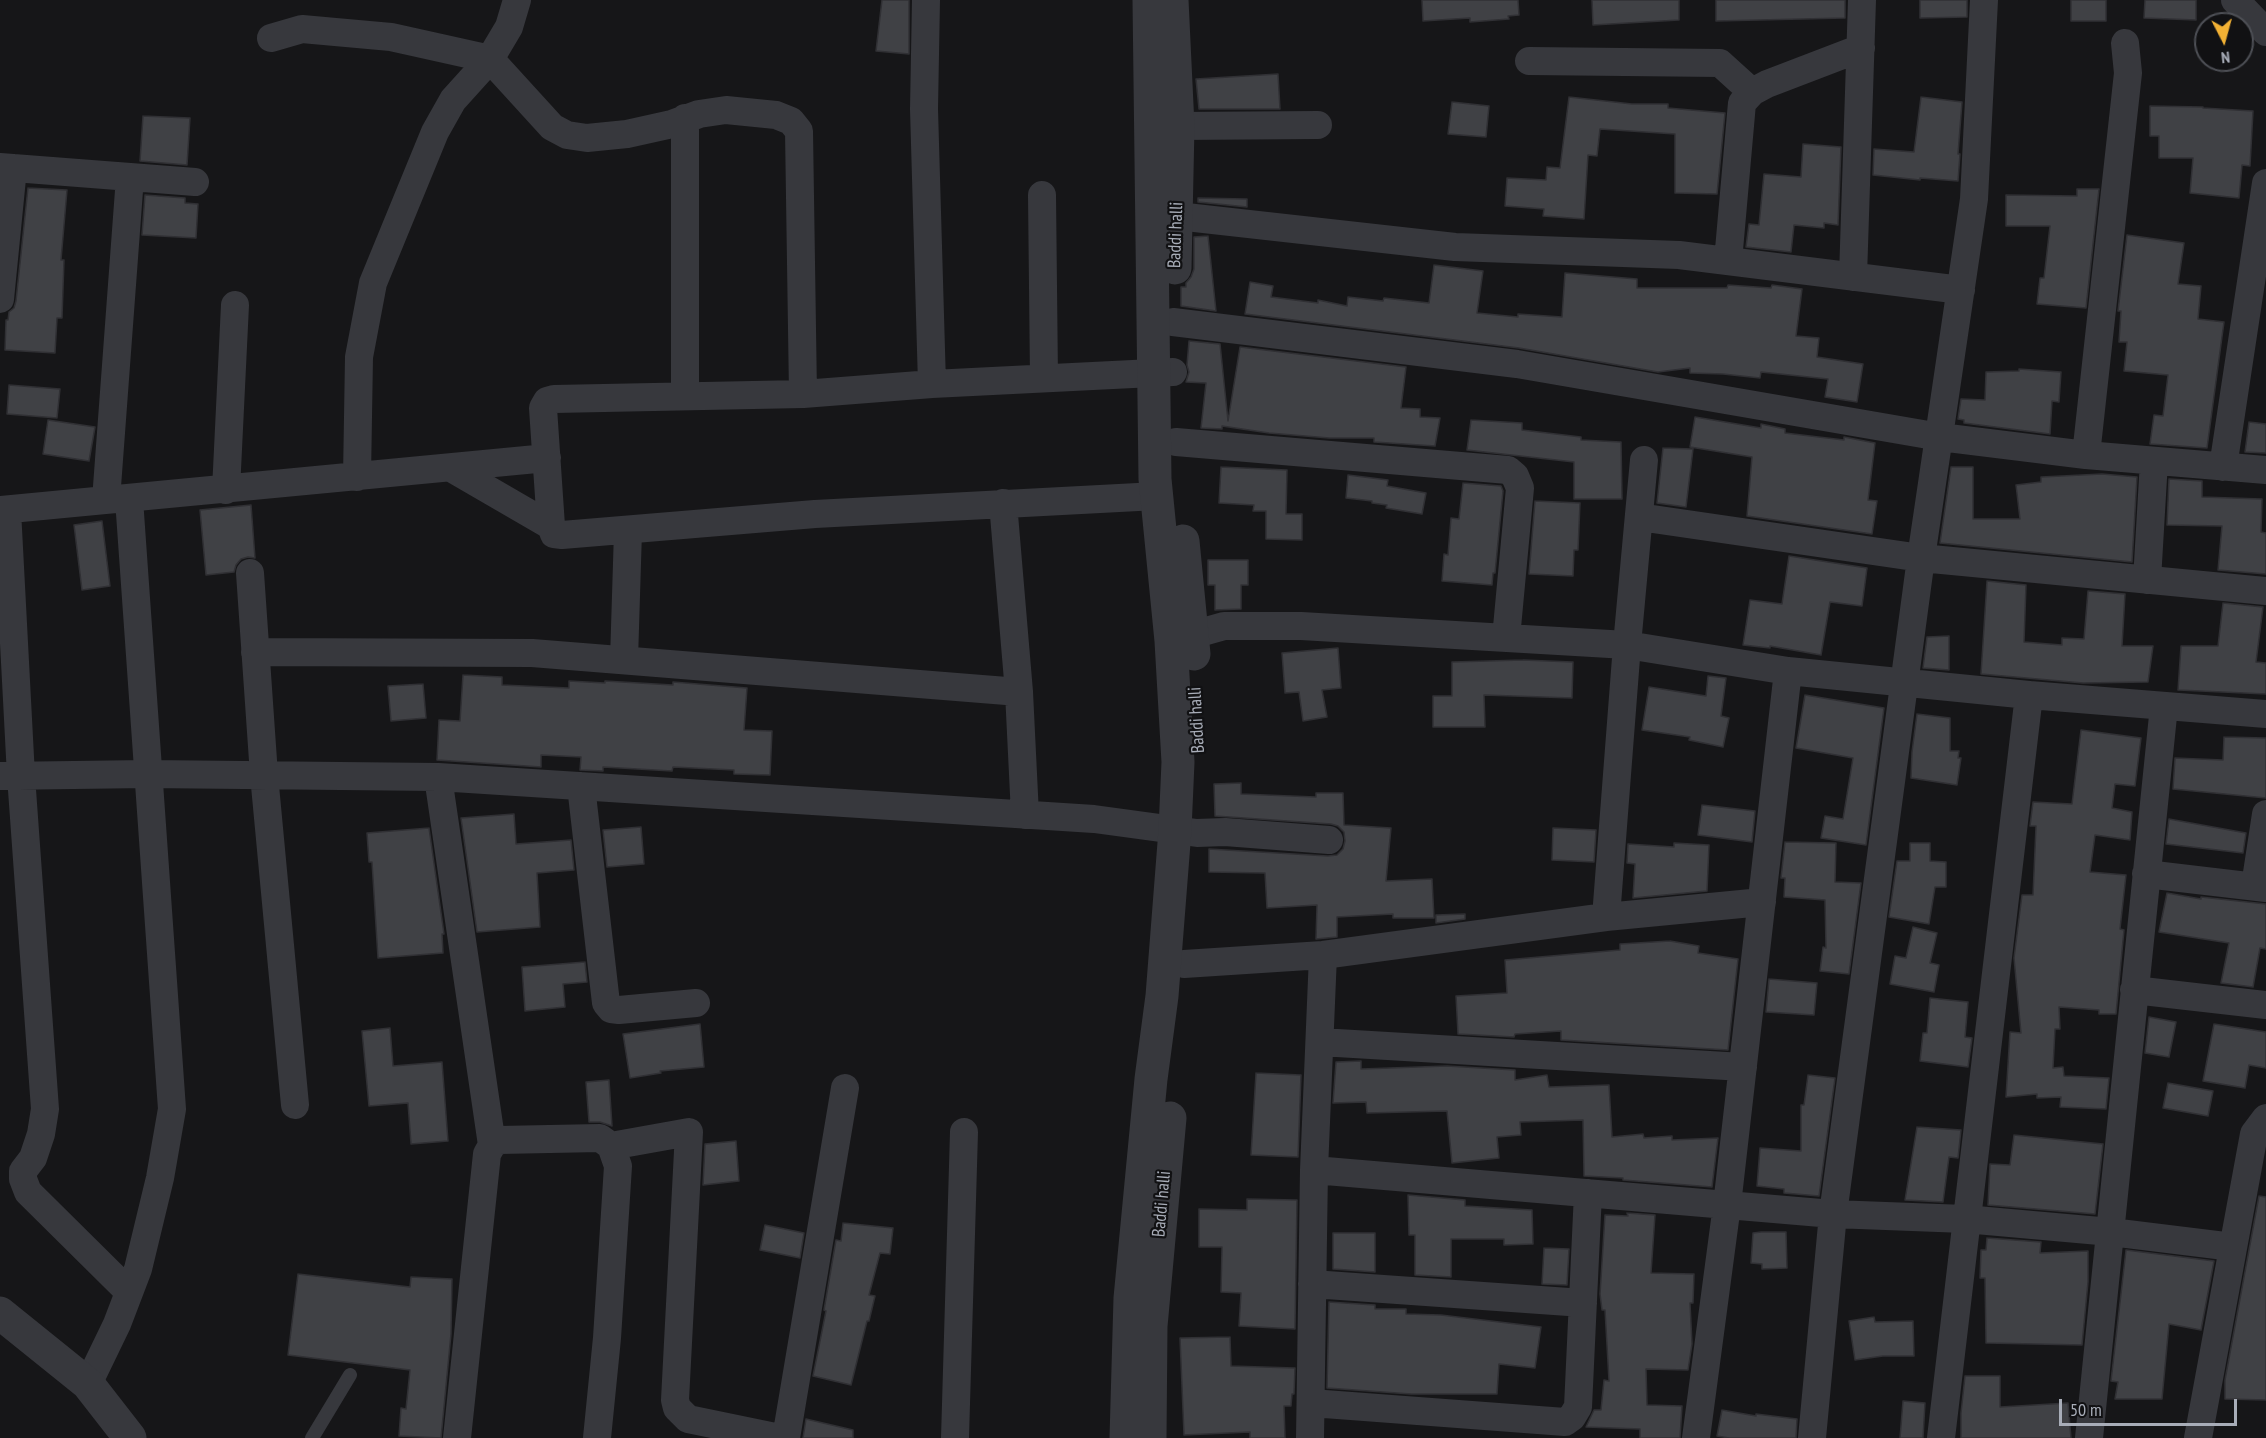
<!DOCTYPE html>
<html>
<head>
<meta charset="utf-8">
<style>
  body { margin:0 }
  #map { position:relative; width:2266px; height:1438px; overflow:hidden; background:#161618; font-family:"PT Sans Narrow",sans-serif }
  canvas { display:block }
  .north { position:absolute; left:2194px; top:12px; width:60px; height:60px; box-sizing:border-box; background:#111113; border:2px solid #4d4f55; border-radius:50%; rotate:174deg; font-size:16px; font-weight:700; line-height:24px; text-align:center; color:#a8adb8 }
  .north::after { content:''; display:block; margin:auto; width:21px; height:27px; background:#f2b134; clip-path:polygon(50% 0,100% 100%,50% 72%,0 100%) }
  .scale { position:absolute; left:2059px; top:1399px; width:178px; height:27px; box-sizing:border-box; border:3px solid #a8adb8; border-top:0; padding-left:8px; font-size:18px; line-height:21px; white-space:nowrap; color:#a8adb8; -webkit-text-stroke:4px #111113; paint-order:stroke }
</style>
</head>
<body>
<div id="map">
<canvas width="2266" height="1438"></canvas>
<div class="north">N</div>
<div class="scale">50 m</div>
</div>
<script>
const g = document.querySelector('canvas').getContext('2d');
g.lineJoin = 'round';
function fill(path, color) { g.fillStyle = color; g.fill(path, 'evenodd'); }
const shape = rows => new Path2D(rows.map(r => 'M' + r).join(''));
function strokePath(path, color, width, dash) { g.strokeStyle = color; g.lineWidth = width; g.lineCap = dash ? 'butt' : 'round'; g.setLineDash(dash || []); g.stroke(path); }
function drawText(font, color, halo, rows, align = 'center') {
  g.font = font + ' "PT Sans Narrow",sans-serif'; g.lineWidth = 4.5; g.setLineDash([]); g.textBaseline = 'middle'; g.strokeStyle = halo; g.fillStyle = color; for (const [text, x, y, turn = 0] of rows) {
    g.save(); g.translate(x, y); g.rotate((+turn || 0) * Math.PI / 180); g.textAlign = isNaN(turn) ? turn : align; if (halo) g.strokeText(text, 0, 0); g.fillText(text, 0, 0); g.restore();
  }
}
const building = shape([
  [882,0,909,0,909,54,876,51,882,0],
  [1422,0,1518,0,1519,15,1508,16,1509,19,1470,22,1470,18,1423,21,1422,0],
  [1592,0,1679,0,1679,20,1593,25,1592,0],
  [1716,0,1845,0,1845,18,1716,21,1716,0],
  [1920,0,1967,0,1967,17,1920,18,1920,0],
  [2071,0,2106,0,2106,21,2071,21,2071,0],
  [2145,0,2196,0,2196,20,2144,18,2145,0],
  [1278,74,1280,109,1199,109,1196,79,1278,74],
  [1569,97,1632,104,1668,104,1668,108,1725,113,1717,194,1675,193,1675,134,1600,129,1597,156,1588,155,1584,219,1543,216,1544,209,1505,206,1507,178,1546,180,1547,167,1560,168,1569,97],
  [1921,97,1962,102,1958,154,1960,154,1958,181,1920,178,1920,180,1873,175,1874,149,1914,152,1921,97],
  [1452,102,1489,106,1486,137,1448,134,1452,102],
  [2150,106,2203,107,2203,108,2253,111,2250,166,2242,165,2239,198,2190,193,2193,158,2159,158,2159,136,2150,136,2150,106],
  [143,116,190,118,187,165,140,161,143,116],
  [1803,144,1841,147,1838,225,1824,223,1824,228,1794,225,1791,252,1746,247,1749,224,1759,225,1764,174,1801,177,1803,144],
  [28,188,67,190,61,260,64,260,62,318,57,318,55,353,5,350,6,320,8,320,9,312,14,308,16,301,28,188],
  [2077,189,2099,189,2086,308,2037,304,2040,278,2044,278,2050,226,2006,226,2006,195,2077,196,2077,189],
  [145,195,185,198,185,203,198,204,196,238,142,235,145,195],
  [1198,198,1247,199,1247,207,1198,202,1198,198],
  [2127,235,2184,243,2178,284,2201,286,2198,319,2224,322,2207,448,2150,444,2154,415,2163,416,2168,375,2124,371,2127,342,2119,342,2121,311,2118,311,2127,235],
  [1208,236,1216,311,1181,306,1181,287,1186,287,1186,283,1191,277,1194,269,1194,237,1208,236],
  [1434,265,1483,271,1477,313,1518,317,1518,314,1562,317,1565,273,1637,279,1637,288,1727,288,1728,285,1771,288,1772,285,1802,289,1796,336,1819,338,1817,357,1863,364,1857,402,1825,397,1828,379,1761,372,1760,378,1723,374,1690,373,1690,368,1658,372,1519,348,1245,314,1250,282,1273,286,1271,297,1318,303,1318,300,1347,306,1348,297,1383,301,1384,298,1429,303,1434,265],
  [1189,341,1220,344,1228,421,1240,347,1406,367,1401,408,1420,409,1420,417,1440,418,1435,446,1374,442,1374,438,1329,438,1269,433,1222,426,1222,429,1201,428,1206,383,1186,382,1189,372,1187,365,1189,341],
  [2019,369,2061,372,2059,402,2052,401,2050,434,1964,423,1964,420,1958,419,1961,399,1985,400,1986,372,2019,371,2019,369],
  [9,385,60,389,57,418,7,414,9,385],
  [1695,417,1761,428,1761,424,1785,429,1785,433,1844,440,1844,437,1875,443,1868,500,1877,501,1872,534,1747,516,1752,457,1690,447,1695,417],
  [48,420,95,427,89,461,43,454,48,420],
  [1471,420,1522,423,1522,430,1581,437,1581,440,1621,442,1622,499,1574,499,1574,462,1467,450,1471,420],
  [2249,422,2266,424,2266,453,2245,452,2249,422],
  [1663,448,1693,449,1686,507,1657,503,1663,448],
  [1221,467,1287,470,1286,514,1302,514,1302,540,1266,539,1266,511,1253,511,1254,505,1219,503,1221,467],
  [1951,467,1973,467,1973,519,2020,519,2016,485,2041,482,2041,477,2102,474,2137,477,2132,562,1940,543,1951,467],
  [1348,475,1388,480,1387,486,1426,493,1422,514,1386,508,1387,505,1372,503,1372,501,1346,498,1348,475],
  [2169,479,2202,481,2202,497,2262,499,2261,532,2266,533,2266,574,2218,570,2222,526,2167,525,2169,479],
  [1463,483,1501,486,1503,491,1495,573,1493,573,1492,585,1442,581,1444,554,1448,555,1451,518,1459,519,1463,483],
  [1535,501,1580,503,1578,550,1574,550,1573,576,1529,574,1535,501],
  [251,505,255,558,248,557,241,559,236,565,234,572,206,575,200,510,251,505],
  [102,521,110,586,82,590,74,525,102,521],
  [1789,556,1867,568,1862,606,1830,602,1821,655,1770,646,1770,648,1743,645,1750,600,1782,604,1789,556],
  [1208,560,1248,560,1248,585,1241,585,1241,609,1215,610,1215,585,1208,585,1208,560],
  [1987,581,2026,585,2024,642,2062,645,2062,638,2084,639,2088,591,2125,594,2122,646,2153,646,2148,682,2083,683,1981,674,1987,581],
  [2223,603,2263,607,2256,662,2266,663,2266,694,2178,690,2181,646,2218,646,2223,603],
  [1949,636,1949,670,1923,668,1927,637,1949,636],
  [1338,648,1341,688,1322,690,1327,717,1303,721,1299,692,1285,693,1282,653,1338,648],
  [1523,660,1573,662,1572,698,1484,695,1485,727,1433,727,1433,696,1452,696,1452,662,1523,660],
  [463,675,502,677,502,685,569,688,569,681,605,683,605,681,673,685,673,682,747,688,744,730,772,731,770,775,734,774,734,770,673,767,672,771,603,767,603,771,580,770,581,757,541,755,541,767,437,760,439,720,460,721,463,675],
  [1708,676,1726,678,1721,716,1729,718,1723,747,1689,740,1690,737,1642,730,1649,687,1706,696,1708,676],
  [423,684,426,718,391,721,388,686,423,684],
  [1805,695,1884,708,1866,845,1821,838,1825,816,1843,819,1853,758,1796,748,1805,695],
  [1917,714,1950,718,1950,751,1959,751,1958,758,1961,758,1957,785,1911,778,1912,752,1917,714],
  [2081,730,2141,738,2135,786,2115,784,2112,808,2132,812,2130,840,2095,835,2090,872,2126,875,2120,929,2124,930,2116,1014,2099,1014,2099,1010,2059,1007,2060,1029,2055,1029,2053,1068,2063,1067,2064,1076,2109,1078,2106,1109,2060,1107,2061,1097,2037,1098,2037,1094,2006,1097,2010,1032,2021,1033,2014,958,2022,895,2033,895,2036,826,2030,826,2033,802,2072,804,2081,730],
  [2224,737,2266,738,2266,798,2173,789,2175,758,2223,760,2224,737],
  [1241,783,1241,794,1316,797,1316,793,1343,793,1344,825,1391,828,1386,881,1432,879,1434,918,1393,918,1393,914,1337,917,1337,937,1316,939,1317,905,1267,908,1265,873,1209,872,1209,849,1328,856,1337,855,1343,849,1345,841,1344,832,1338,826,1331,824,1215,816,1214,784,1241,783],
  [1702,805,1755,811,1752,842,1698,835,1702,805],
  [514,814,516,844,571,840,574,870,537,873,540,927,477,932,461,818,514,814],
  [2169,819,2246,833,2243,853,2166,844,2169,819],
  [641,827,644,864,607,867,603,830,641,827],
  [429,828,444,934,442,934,443,953,378,958,372,862,369,862,367,833,429,828],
  [1553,828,1596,830,1594,862,1552,860,1553,828],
  [1785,842,1836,843,1835,882,1861,883,1849,974,1820,971,1823,947,1826,948,1825,900,1784,897,1785,878,1781,878,1785,842],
  [1674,843,1709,845,1707,891,1633,898,1635,864,1627,863,1628,844,1674,847,1674,843],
  [1910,843,1930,843,1930,861,1946,862,1946,887,1935,887,1929,924,1889,917,1897,861,1910,861,1910,843],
  [2167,893,2201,899,2201,897,2266,904,2266,949,2260,948,2253,987,2221,983,2229,943,2159,932,2167,893],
  [1465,914,1465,919,1436,923,1436,915,1465,914],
  [1913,927,1937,933,1930,963,1939,965,1934,992,1890,984,1895,956,1906,958,1913,927],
  [1670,941,1699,946,1698,953,1738,959,1728,1050,1561,1040,1561,1031,1515,1034,1514,1037,1458,1034,1456,996,1507,993,1505,960,1620,950,1620,944,1670,941],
  [585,962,587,982,563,984,565,1007,525,1011,522,967,585,962],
  [1769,979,1817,983,1814,1015,1766,1012,1769,979],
  [1930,998,1968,1002,1965,1037,1972,1038,1968,1067,1920,1061,1923,1033,1927,1033,1930,998],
  [2149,1017,2176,1022,2169,1057,2145,1053,2149,1017],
  [700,1024,704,1067,660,1071,661,1073,630,1078,623,1034,700,1024],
  [2214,1024,2266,1032,2266,1068,2249,1065,2245,1088,2203,1081,2214,1024],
  [390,1028,393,1066,442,1062,448,1141,411,1144,408,1103,369,1106,362,1031,390,1028],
  [1361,1061,1361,1069,1447,1066,1515,1070,1515,1080,1547,1075,1549,1087,1609,1085,1612,1137,1643,1134,1644,1138,1672,1136,1672,1140,1718,1138,1712,1187,1623,1180,1623,1178,1584,1176,1583,1120,1520,1122,1521,1135,1497,1137,1499,1158,1452,1163,1447,1111,1367,1113,1366,1102,1333,1103,1336,1062,1361,1061],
  [1256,1073,1301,1075,1298,1157,1251,1155,1256,1073],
  [1808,1075,1835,1078,1819,1196,1784,1193,1784,1189,1757,1186,1760,1148,1801,1151,1801,1105,1804,1105,1808,1075],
  [609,1080,612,1126,600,1122,589,1122,586,1082,609,1080],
  [2168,1083,2213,1091,2208,1116,2163,1108,2168,1083],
  [1917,1127,1961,1130,1958,1158,1949,1157,1943,1202,1905,1200,1917,1127],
  [2014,1135,2103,1144,2095,1214,1988,1205,1990,1164,2010,1165,2014,1135],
  [736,1141,739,1181,703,1185,705,1144,736,1141],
  [1408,1195,1465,1200,1465,1206,1532,1210,1533,1244,1504,1245,1504,1239,1451,1239,1451,1277,1415,1275,1415,1235,1409,1235,1408,1195],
  [2259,1196,2266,1197,2266,1400,2225,1399,2225,1380,2259,1196],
  [1247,1199,1297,1200,1295,1329,1239,1326,1241,1293,1221,1292,1222,1247,1199,1247,1199,1209,1247,1210,1247,1199],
  [1627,1213,1655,1215,1651,1273,1694,1274,1693,1303,1690,1303,1692,1344,1688,1370,1646,1369,1647,1405,1682,1406,1680,1438,1640,1438,1640,1429,1586,1427,1594,1410,1601,1410,1604,1380,1609,1381,1605,1310,1602,1310,1600,1294,1605,1215,1628,1216,1627,1213],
  [843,1223,893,1228,890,1254,880,1253,869,1295,875,1296,869,1321,867,1321,851,1385,813,1376,826,1311,824,1310,836,1240,841,1241,843,1223],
  [765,1225,804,1233,800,1258,760,1250,765,1225],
  [1761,1232,1786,1232,1787,1268,1762,1269,1762,1264,1751,1263,1753,1233,1761,1232],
  [1333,1233,1375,1233,1375,1272,1333,1269,1333,1233],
  [1987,1238,2041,1242,2040,1253,2088,1251,2088,1282,2082,1345,1986,1343,1985,1278,1980,1278,1981,1250,1986,1250,1987,1238],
  [1544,1248,1569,1249,1567,1285,1542,1284,1544,1248],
  [2126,1250,2214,1261,2201,1330,2169,1324,2162,1399,2115,1399,2118,1382,2111,1381,2126,1250],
  [298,1274,410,1287,411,1277,452,1279,451,1334,441,1438,399,1436,401,1408,406,1409,410,1370,288,1355,298,1274],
  [1329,1302,1375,1305,1375,1309,1406,1309,1406,1314,1441,1315,1541,1327,1535,1368,1499,1364,1497,1394,1411,1394,1327,1388,1329,1302],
  [1874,1317,1875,1322,1913,1321,1914,1356,1883,1356,1855,1360,1849,1321,1874,1317],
  [1230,1337,1231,1366,1295,1368,1294,1394,1292,1394,1291,1406,1284,1406,1285,1438,1250,1438,1250,1432,1184,1435,1180,1338,1230,1337],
  [1965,1376,2000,1376,2000,1407,2068,1403,2071,1438,1961,1438,1961,1413,1965,1376],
  [1903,1401,1925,1403,1923,1438,1900,1438,1903,1401],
  [1722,1410,1756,1416,1756,1414,1797,1419,1796,1438,1729,1438,1717,1436,1722,1410],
  [806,1419,853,1430,853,1438,803,1438,806,1419]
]);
const service = shape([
  [312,1438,350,1375]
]);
const minor = shape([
  [926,0,924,109,932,384],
  [2235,0,2266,32],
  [271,38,302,29,391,37,490,59,552,127,567,135,587,138,627,134,672,124,699,114,726,110,776,115,791,121,799,131,803,394],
  [1529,61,1720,63,1752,92],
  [685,118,685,396],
  [1178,126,1318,125],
  [0,167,195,182],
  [1042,195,1044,378],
  [1177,216,1455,247,1679,255,1961,290],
  [1728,261,1742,103,1752,92,1767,84,1861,48],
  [1853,277,1862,0],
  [0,299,13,168],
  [1173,322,1517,364,1940,437,2086,455,2266,470],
  [1176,442,1508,470,1515,476,1520,488,1506,638],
  [2086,455,2128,73,2125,43],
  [2223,467,2266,183],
  [451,468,551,526],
  [357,477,359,357,373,283,435,132,453,100,490,59,509,27,517,0],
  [226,490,235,305],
  [1157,496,815,514,562,535,554,534,551,526,543,408,547,401,554,399,803,394,932,384,1173,372],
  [106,500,130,177],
  [1003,503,1019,692,1025,815],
  [0,510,547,458],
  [7,510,21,776,45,1109,41,1134,33,1158,23,1171,23,1179,28,1192,129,1292],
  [1639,517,1921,558,2266,591],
  [250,573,264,775,295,1105],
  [2147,580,2154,461],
  [1171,641,1224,626,1301,626,1627,645,1788,671,2029,695,2266,714],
  [255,652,532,653,1019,692],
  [624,660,628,531],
  [0,776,147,774,438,777,1094,819,1197,833,1225,832,1329,840],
  [438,777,492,1145],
  [581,786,606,1003,611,1009,619,1010,696,1003],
  [2146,874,2266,888],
  [2255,886,2266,814],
  [1606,917,1627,645,1644,460],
  [1184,964,1323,955,1606,917,1762,902],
  [2134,990,2266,1005],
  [1320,1042,1743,1067],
  [611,1146,689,1132,675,1400,677,1408,688,1419,780,1438],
  [1314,1170,1833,1214,1965,1219,2111,1232,2233,1247],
  [1312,1284,1583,1303],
  [88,1384,117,1324,138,1269,160,1178,172,1109,129,499],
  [1311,1403,1565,1422,1572,1417,1578,1407,1588,1193],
  [457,1438,487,1154,492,1145,499,1140,600,1138,611,1146,618,1166,607,1338,597,1438],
  [786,1438,845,1088],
  [955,1438,964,1132],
  [1310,1438,1314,1170,1323,955],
  [1696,1438,1727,1205,1788,671],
  [1812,1438,1833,1214,1921,558,1974,199,1984,0],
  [1941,1438,2029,695],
  [2089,1438,2164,706],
  [2198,1438,2254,1134,2266,1118]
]);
const tertiary = shape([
  [1172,0,1178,126,1175,268],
  [1183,541,1194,654],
  [0,1313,88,1384,130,1438],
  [1126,1438,1130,1298,1151,1079,1162,996,1175,830,1178,762,1171,641,1155,479,1149,0],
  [1150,1438,1151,1326,1170,1118]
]);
const streetNames = [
  ["Baddi halli",1176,235,-88],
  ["Baddi halli",1197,720,-93],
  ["Baddi halli",1162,1204,-85]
];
fill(building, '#404145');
strokePath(building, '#303034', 1.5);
strokePath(service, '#37383d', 14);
strokePath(minor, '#37383d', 28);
strokePath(tertiary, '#37383d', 33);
drawText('18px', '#a8adb8', '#111113', streetNames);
</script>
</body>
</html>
